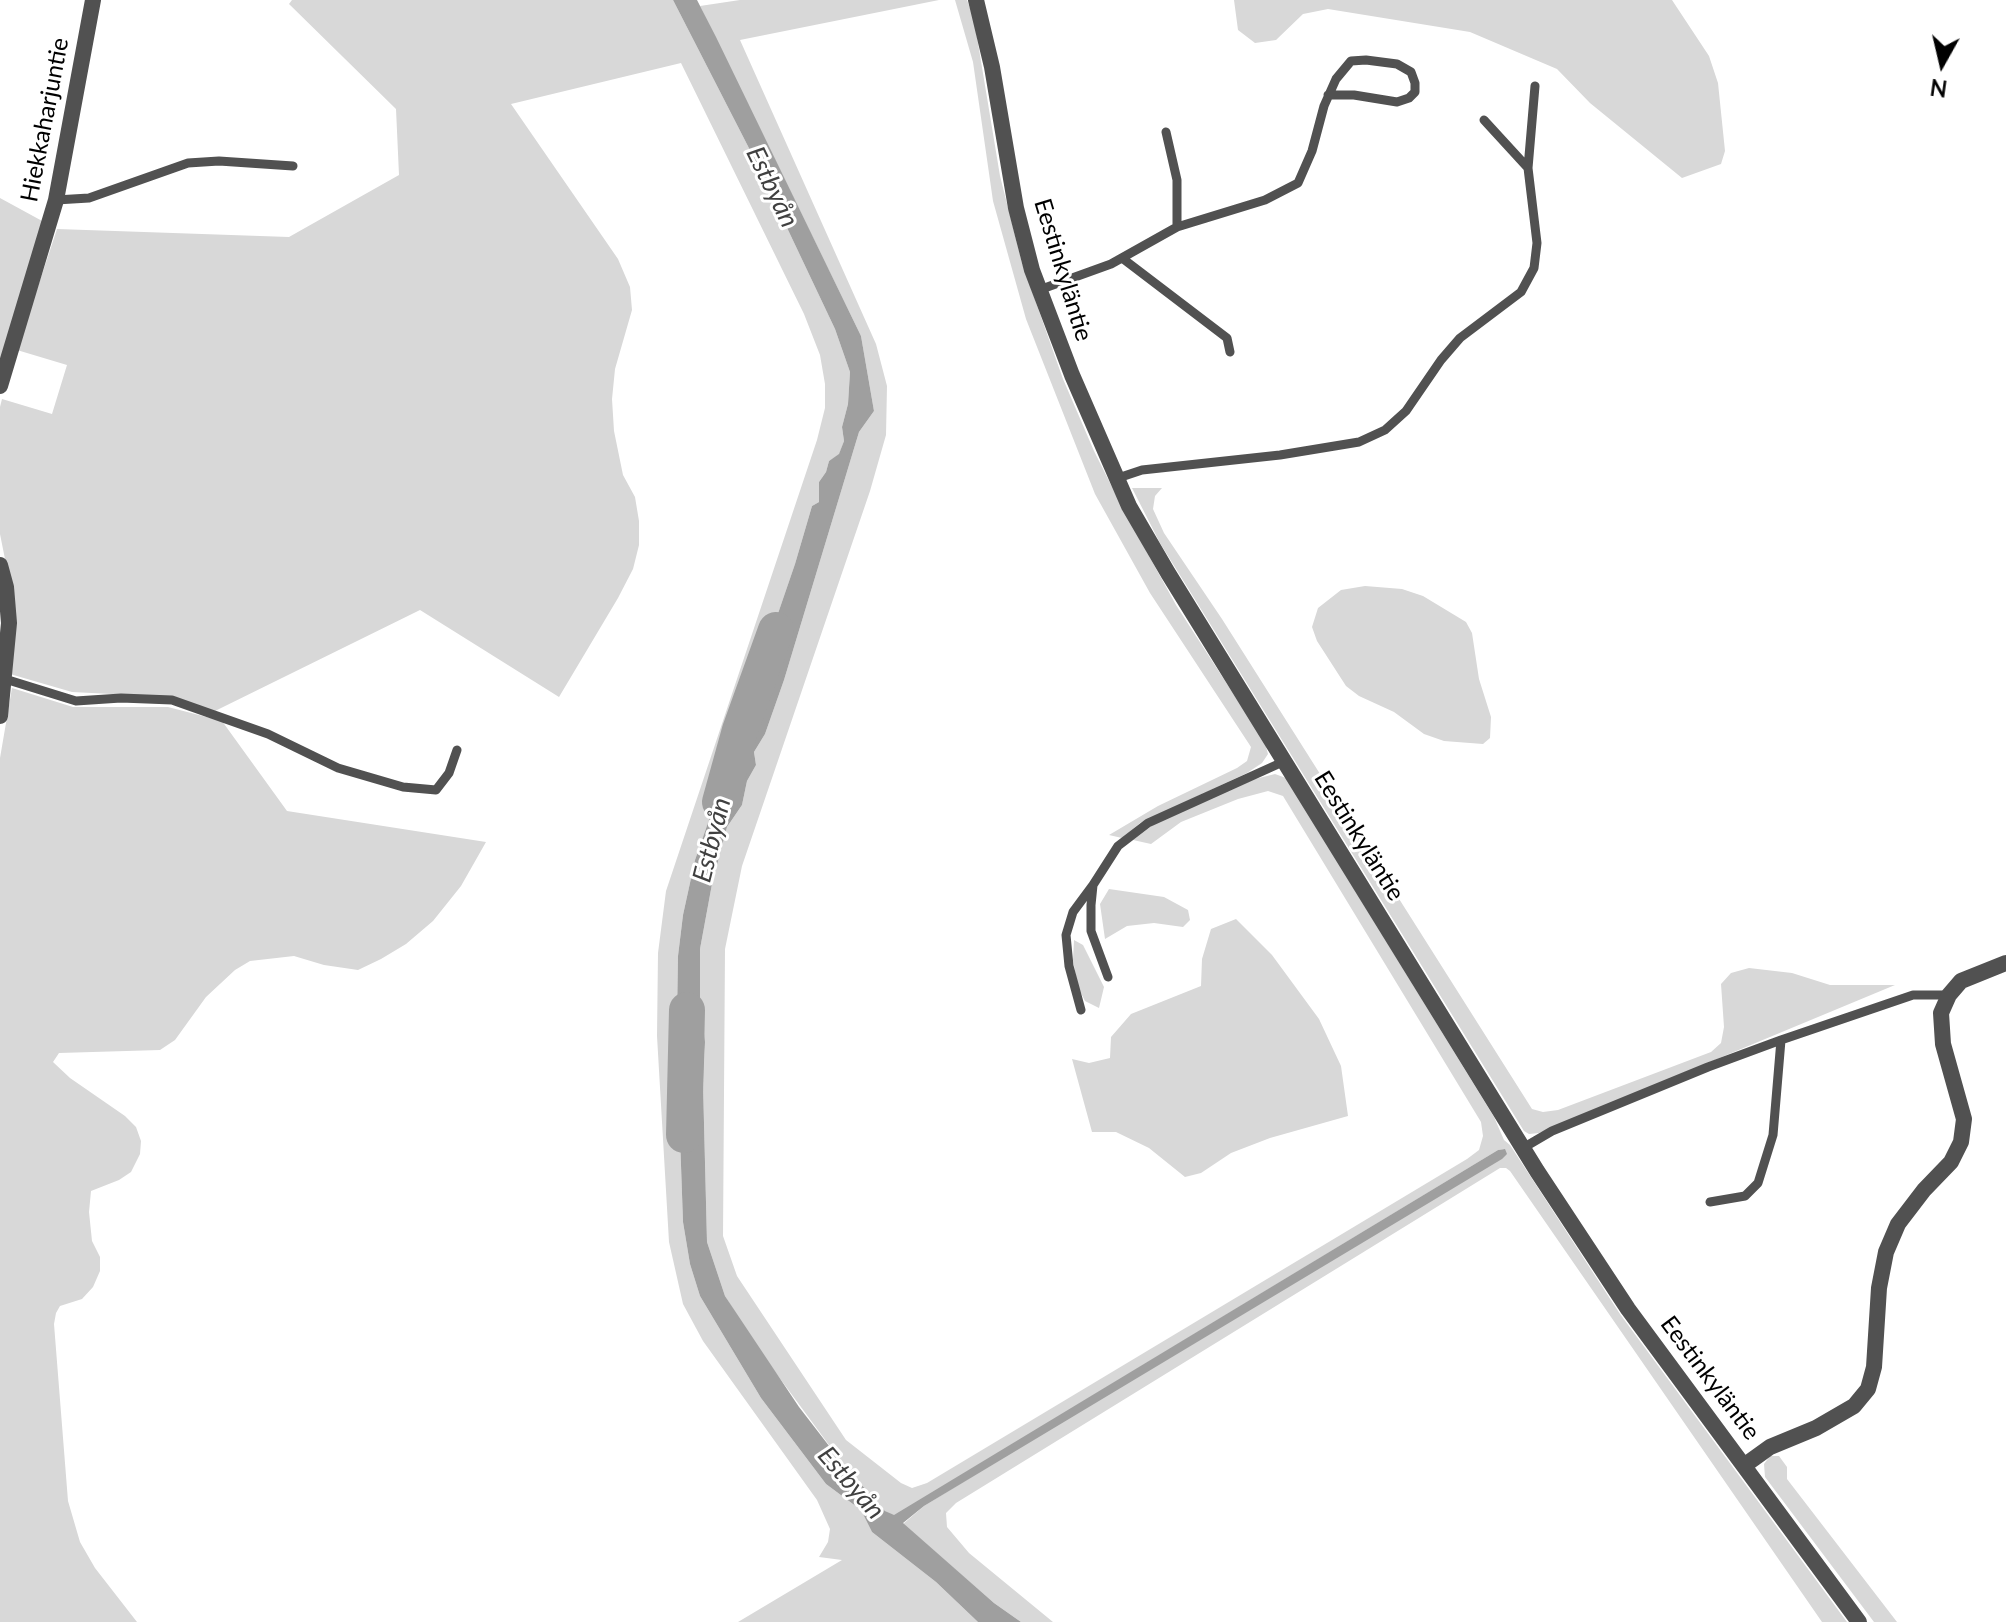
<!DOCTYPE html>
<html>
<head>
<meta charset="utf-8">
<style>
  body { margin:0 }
  #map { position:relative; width:2006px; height:1622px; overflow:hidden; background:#fff; font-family:Lato,sans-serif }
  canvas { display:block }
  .north { position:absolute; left:1902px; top:24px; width:80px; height:80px; -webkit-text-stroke:6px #fff; paint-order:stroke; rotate:188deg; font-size:22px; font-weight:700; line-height:32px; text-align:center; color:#000 }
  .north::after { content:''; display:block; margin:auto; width:28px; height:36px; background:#000; clip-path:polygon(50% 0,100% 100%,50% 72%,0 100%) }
</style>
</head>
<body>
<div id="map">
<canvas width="2006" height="1622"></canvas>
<div class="north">N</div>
</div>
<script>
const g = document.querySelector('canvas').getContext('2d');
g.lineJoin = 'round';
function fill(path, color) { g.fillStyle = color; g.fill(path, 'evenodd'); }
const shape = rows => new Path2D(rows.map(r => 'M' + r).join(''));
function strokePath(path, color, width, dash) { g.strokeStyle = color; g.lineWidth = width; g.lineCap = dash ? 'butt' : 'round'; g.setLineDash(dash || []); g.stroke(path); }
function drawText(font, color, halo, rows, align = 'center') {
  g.font = font + ' Lato,sans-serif'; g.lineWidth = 6; g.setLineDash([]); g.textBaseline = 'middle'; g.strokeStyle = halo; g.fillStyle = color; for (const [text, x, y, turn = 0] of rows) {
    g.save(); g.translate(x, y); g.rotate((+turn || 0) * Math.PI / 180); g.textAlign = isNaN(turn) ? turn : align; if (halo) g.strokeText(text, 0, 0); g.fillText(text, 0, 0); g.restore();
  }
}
const green = shape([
  [292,0,673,0,753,156,835,329,850,372,848,404,842,427,844,441,839,455,829,461,826,472,819,482,819,502,812,506,795,564,762,660,752,719,741,737,718,794,695,860,683,915,678,956,677,1016,686,1065,680,1137,683,1222,690,1264,700,1296,761,1398,826,1484,861,1510,872,1532,936,1582,978,1622,738,1622,842,1560,819,1557,828,1542,830,1529,817,1500,703,1341,683,1304,669,1242,657,1036,658,953,666,891,817,440,825,408,825,384,820,355,804,314,681,63,511,104,618,259,630,287,632,310,615,369,612,399,614,431,623,475,635,497,639,521,639,545,633,569,618,598,559,697,420,610,215,711,170,697,72,692,10,674,14,604,0,534,0,407,2,399,52,414,67,365,17,350,57,229,289,237,399,175,396,109,289,4],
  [740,0,939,0,740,40,876,344,887,386,886,435,870,491,742,866,725,949,723,1236,737,1276,846,1440,901,1483,912,1488,927,1483,1467,1159,1479,1150,1483,1136,1481,1122,1283,796,1268,791,1238,799,1181,822,1151,844,1133,840,1157,822,1255,779,1275,774,1286,778,1494,1117,1504,1140,1510,1145,1620,1314,1847,1622,1822,1622,1510,1171,1506,1168,1500,1168,956,1503,946,1513,947,1527,969,1553,1053,1622,1021,1622,994,1603,903,1524,924,1506,1505,1149,1498,1150,894,1516,885,1511,843,1464,756,1346,725,1296,707,1242,703,1082,705,1042,700,997,700,949,712,884,727,827,742,805,747,781,756,765,754,752,765,734,784,680,859,432,874,411,861,336,700,6],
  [955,0,967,0,974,19,1000,176,1022,263,1063,379,1094,451,1122,507,1176,605,1265,743,1268,754,1262,763,1247,773,1140,823,1122,838,1109,835,1158,806,1237,768,1247,761,1251,747,1150,593,1095,494,1026,319,993,201,973,62],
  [1234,0,1672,0,1709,56,1718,83,1725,151,1721,164,1682,178,1590,103,1557,69,1470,32,1328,9,1303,14,1276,40,1255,43,1238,30],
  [0,198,44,222,0,366],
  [1132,488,1162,488,1155,496,1153,509,1164,533,1222,619,1532,1109,1543,1112,1558,1110,1711,1052,1721,1043,1724,1027,1721,984,1731,973,1749,968,1792,973,1830,985,1895,985,1539,1133,1529,1134,1524,1131,1160,543],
  [1365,586,1402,589,1423,596,1466,622,1472,633,1479,679,1491,717,1490,738,1483,744,1444,741,1424,734,1394,712,1359,696,1346,686,1317,641,1312,627,1318,608,1341,590],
  [12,688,73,707,168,707,222,721,287,811,486,842,461,886,433,921,406,944,381,959,358,970,324,965,294,956,250,961,235,970,206,997,175,1040,160,1050,59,1053,53,1062,70,1078,125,1116,136,1127,141,1141,140,1154,131,1172,119,1180,91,1191,89,1212,92,1241,100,1257,100,1271,93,1287,82,1299,60,1306,56,1313,54,1324,68,1501,80,1542,95,1568,137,1622,0,1622,0,758],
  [1109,889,1164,897,1188,910,1190,920,1183,927,1154,923,1127,926,1105,939,1100,904],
  [1236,919,1272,955,1319,1019,1341,1066,1348,1116,1270,1138,1231,1153,1201,1173,1185,1177,1149,1148,1116,1132,1092,1132,1072,1059,1089,1063,1110,1058,1111,1037,1131,1014,1201,986,1202,959,1211,929],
  [1074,940,1083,945,1104,987,1099,1008,1085,1001,1078,987,1073,960],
  [1770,1456,1779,1456,1787,1467,1787,1479,1897,1622,1874,1622,1765,1477,1764,1464]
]);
const water = shape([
  [673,0,697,0,716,37,861,336,874,411,859,432,784,680,765,734,754,752,756,765,747,781,742,805,727,827,712,884,700,949,700,997,705,1042,703,1083,707,1242,725,1296,799,1407,843,1464,885,1511,894,1515,1498,1150,1505,1149,1507,1154,1502,1159,924,1506,903,1523,994,1603,1021,1622,978,1622,936,1582,872,1532,861,1510,826,1484,761,1398,700,1296,690,1264,683,1222,680,1137,686,1065,677,1016,678,956,683,915,695,860,718,794,741,737,752,719,762,660,795,564,812,506,819,502,819,482,826,472,829,461,839,454,844,441,842,427,848,404,850,372,835,329,753,156]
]);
const river = shape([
  [720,802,740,730,776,630],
  [684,1135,687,1010]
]);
const service = shape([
  [1484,120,1528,168],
  [56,200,89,198,188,163,219,161,293,166],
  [1177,227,1265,200,1298,183,1312,151,1324,106,1336,79,1351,61,1366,60,1397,64,1411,72,1415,83,1415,92,1409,98,1397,102,1354,95,1328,95],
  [1122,258,1227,338,1230,352],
  [1039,290,1111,264,1177,227,1177,180,1166,132],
  [1115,479,1142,470,1280,455,1359,442,1385,430,1406,411,1441,360,1460,338,1521,292,1534,268,1537,243,1528,168,1535,86],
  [5,679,76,701,121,698,172,700,268,734,338,768,403,787,436,790,449,773,457,750],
  [1108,977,1091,931,1091,905,1093,885,1118,846,1148,823,1285,761],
  [1081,1010,1069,966,1066,935,1073,912,1093,885],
  [1781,1040,1913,995,1949,995],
  [1523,1148,1552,1131,1708,1067,1781,1040,1773,1135,1758,1183,1745,1196,1710,1202]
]);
const minor = shape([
  [0,386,56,200,93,0],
  [0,565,6,587,9,623,0,716],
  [1745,1465,1770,1447,1816,1428,1854,1406,1868,1389,1874,1367,1879,1288,1886,1252,1898,1224,1924,1190,1951,1162,1961,1142,1964,1119,1943,1044,1941,1013,1949,995,1961,981,2006,963]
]);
const tertiary = shape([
  [976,0,992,67,1016,208,1032,270,1072,375,1129,506,1168,573,1537,1171,1628,1309,1859,1622]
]);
const streetNames = [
  ["Hiekkaharjuntie",45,120,-79],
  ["Eestinkyläntie",1063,270,73],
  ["Eestinkyläntie",1359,836,58],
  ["Eestinkyläntie",1710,1378,53]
];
const waterNames = [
  ["Estbyån",772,187,64],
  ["Estbyån",712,840,-76],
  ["Estbyån",851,1483,49]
];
fill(green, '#d8d8d8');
fill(water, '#9f9f9f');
strokePath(river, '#9f9f9f', 36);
strokePath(service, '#515151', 9);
strokePath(minor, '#515151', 16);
strokePath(tertiary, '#515151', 16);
drawText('24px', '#000', '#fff', streetNames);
drawText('italic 26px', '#404040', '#fff', waterNames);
</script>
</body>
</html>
